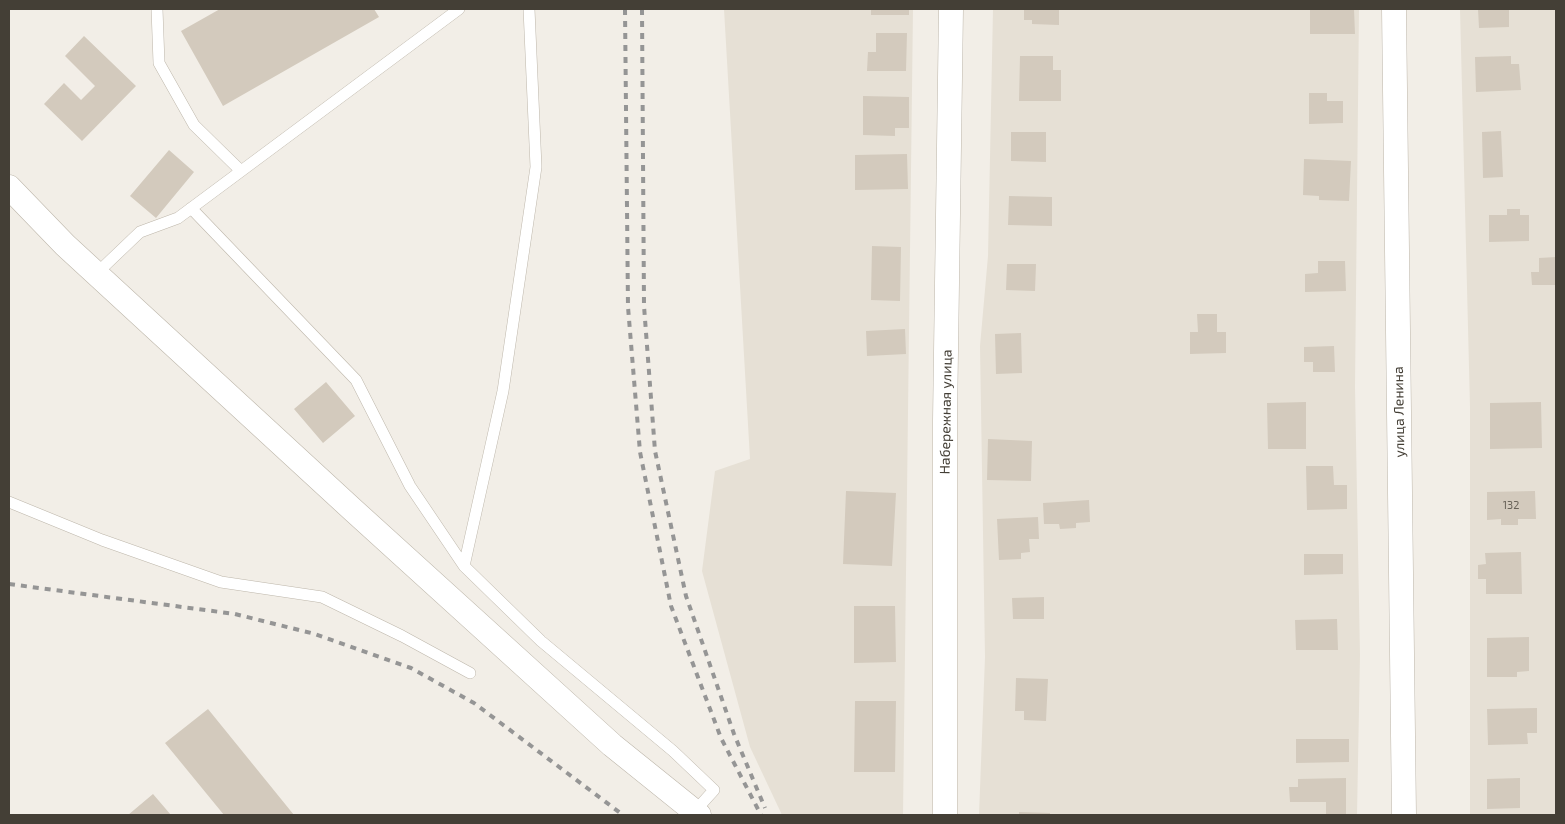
<!DOCTYPE html>
<html>
<head>
<meta charset="utf-8">
<style>
  body { margin:0 }
  #map { position:relative; width:1565px; height:824px; overflow:hidden; background:#f2eee7; font-family:"Exo 2",sans-serif }
  canvas { display:block }
  .frame { position:absolute; inset:0; border:10px solid #443f36; pointer-events:none }
</style>
</head>
<body>
<div id="map">
<canvas width="1565" height="824"></canvas>
<div class="frame"></div>
</div>
<script>
const g = document.querySelector('canvas').getContext('2d');
g.lineJoin = 'round';
function fill(path, color) { g.fillStyle = color; g.fill(path, 'evenodd'); }
const shape = rows => new Path2D(rows.map(r => 'M' + r).join(''));
function strokePath(path, color, width, dash) { g.strokeStyle = color; g.lineWidth = width; g.lineCap = dash ? 'butt' : 'round'; g.setLineDash(dash || []); g.stroke(path); }
function drawText(font, color, halo, rows, align = 'center') {
  g.font = font + ' "Exo 2",sans-serif'; g.lineWidth = 4; g.setLineDash([]); g.textBaseline = 'middle'; g.strokeStyle = halo; g.fillStyle = color; for (const [text, x, y, turn = 0] of rows) {
    g.save(); g.translate(x, y); g.rotate((+turn || 0) * Math.PI / 180); g.textAlign = isNaN(turn) ? turn : align; if (halo) g.strokeText(text, 0, 0); g.fillText(text, 0, 0); g.restore();
  }
}
const residential = shape([
  [724,9,913,9,903,815,782,815,750,747,702,571,715,471,750,459],
  [993,9,1359,9,1355,387,1360,655,1357,815,979,815,985,657,980,346,988,256],
  [1460,9,1556,9,1556,815,1470,815,1470,407]
]);
const building = shape([
  [220,9,374,9,379,17,223,106,181,31],
  [871,9,909,9,909,15,871,15],
  [1024,9,1059,9,1059,25,1032,24,1032,20,1024,20],
  [1310,9,1354,9,1355,34,1310,34],
  [1478,9,1509,9,1509,27,1479,28],
  [876,33,907,33,906,71,867,71,868,52,876,52],
  [84,36,136,86,82,141,44,104,64,83,81,100,95,86,65,56],
  [1020,56,1053,56,1053,70,1061,70,1061,101,1019,101],
  [1511,56,1511,64,1519,64,1521,90,1476,92,1475,57],
  [1309,93,1327,93,1327,101,1343,101,1343,123,1309,124],
  [863,96,909,97,909,128,895,128,895,136,863,135],
  [1501,131,1503,177,1483,178,1482,132],
  [1011,132,1046,132,1046,162,1011,161],
  [169,150,194,172,156,218,130,196],
  [907,154,908,189,855,190,855,155],
  [1304,159,1351,161,1349,201,1319,200,1319,196,1303,195],
  [1009,196,1052,197,1052,226,1008,225],
  [1507,209,1520,209,1520,215,1529,215,1529,241,1489,242,1489,215,1507,215],
  [872,246,901,247,900,301,871,300],
  [1556,257,1556,285,1532,285,1531,272,1539,272,1539,258],
  [1318,261,1345,261,1346,291,1305,292,1305,274,1318,273],
  [1007,264,1036,264,1035,291,1006,290],
  [1197,314,1217,314,1217,332,1226,332,1226,353,1190,354,1190,332,1198,332],
  [905,329,906,354,867,356,866,331],
  [1021,333,1022,373,996,374,995,334],
  [1334,346,1335,372,1313,372,1313,362,1304,362,1304,347],
  [326,382,355,416,323,443,294,409],
  [1306,402,1306,449,1268,449,1267,403],
  [1541,402,1542,448,1490,449,1490,403],
  [988,439,1032,441,1031,481,987,480],
  [1306,466,1333,466,1334,485,1347,485,1347,509,1307,510],
  [846,491,896,493,892,566,843,564],
  [1535,491,1536,519,1518,519,1518,525,1501,525,1501,519,1487,520,1487,492],
  [1089,500,1090,522,1076,523,1076,528,1060,529,1059,524,1044,524,1043,503],
  [1038,517,1039,539,1029,539,1030,552,1021,553,1021,559,999,560,997,519],
  [1521,552,1522,594,1486,594,1486,579,1478,579,1478,565,1486,564,1485,553],
  [1304,554,1343,554,1343,574,1304,575],
  [1044,597,1044,619,1013,619,1012,598],
  [854,606,895,606,896,662,854,663],
  [1337,619,1338,650,1296,650,1295,620],
  [1529,637,1529,671,1517,672,1517,677,1487,677,1487,638],
  [1016,678,1048,679,1046,721,1024,720,1024,711,1015,711],
  [855,701,896,701,895,772,854,772],
  [1537,708,1537,733,1527,733,1528,744,1488,745,1487,709],
  [208,709,294,815,224,815,165,743],
  [1296,739,1349,739,1349,762,1296,763],
  [1346,778,1346,815,1326,815,1326,802,1290,802,1289,787,1298,787,1298,779],
  [1520,778,1520,808,1487,809,1487,779],
  [153,794,171,815,128,815],
  [1019,812,1050,813,1050,815,1019,815]
]);
const service = shape([
  [157,9,159,63,194,125,241,171],
  [191,208,356,380,410,486,464,566,541,641,673,751,714,790,695,811],
  [96,274,140,232,178,218,459,9],
  [9,502,102,540,221,582,322,597,402,636,470,673],
  [464,566,503,391,536,167,529,9]
]);
const minor = shape([
  [1394,9,1404,815],
  [9,187,65,245,353,510,612,745,699,815],
  [945,815,945,420,951,9]
]);
const rail = shape([
  [625,9,628,307,640,452,671,606,721,738,761,815],
  [642,9,644,306,655,451,686,596,734,734,765,808],
  [9,584,235,614,315,634,411,668,474,703,623,815]
]);
const numberNames = [
  ["132",1511,505]
];
const streetNames = [
  ["Набережная улица",946,412,-89],
  ["улица Ленина",1399,412,-91]
];
fill(residential, '#e6e0d5');
fill(building, '#d3cabd');
strokePath(service, '#bdb6aa', 12);
strokePath(minor, '#bdb6aa', 25);
strokePath(service, '#fff', 11);
strokePath(minor, '#fff', 24);
strokePath(rail, '#959595', 4, [6, 6]);
drawText('11px', '#686258', null, numberNames);
drawText('14px', '#443f36', '#fff', streetNames);
</script>
</body>
</html>
